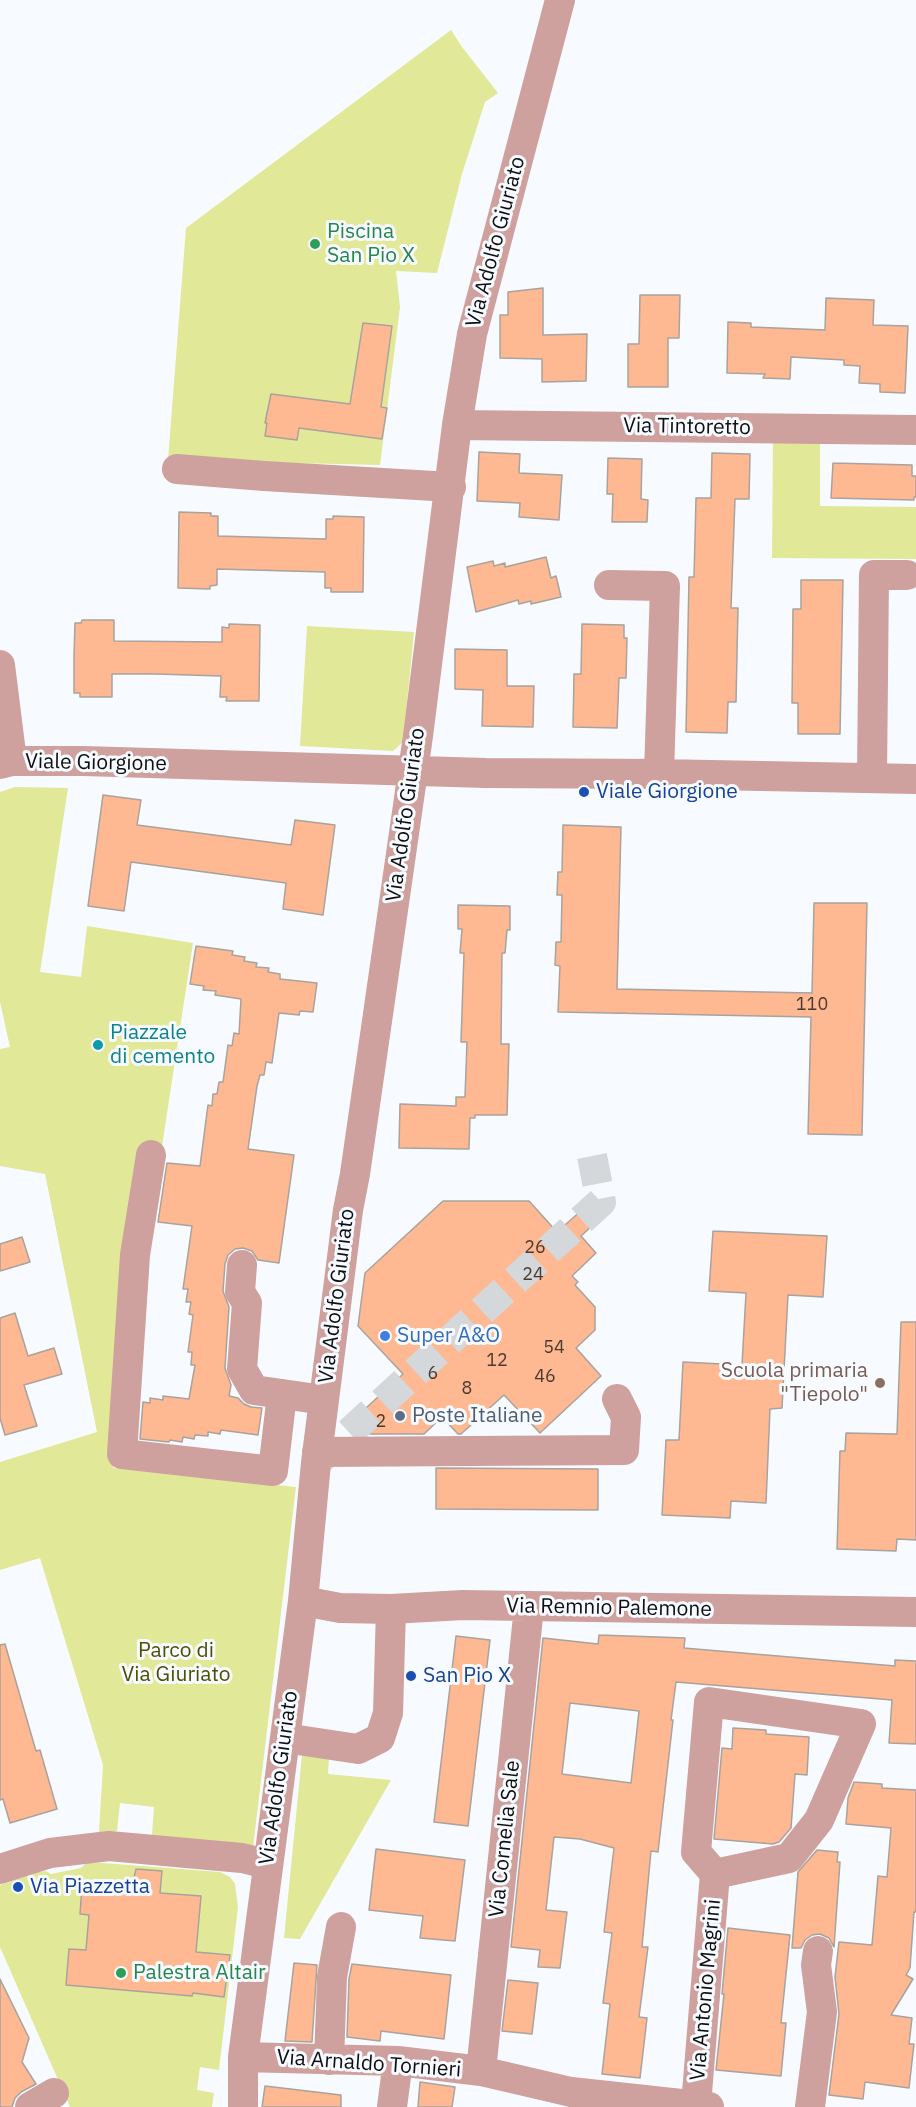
<!DOCTYPE html>
<html>
<head>
<meta charset="utf-8">
<style>
  body { margin:0 }
  canvas { display:block; background:#f7fbff }
</style>
</head>
<body>
<canvas width="916" height="2107"></canvas>
<script>
const g = document.querySelector('canvas').getContext('2d');
g.lineJoin = 'round';
function fill(path, color) { g.fillStyle = color; g.fill(path, 'evenodd'); }
const shape = rows => new Path2D(rows.map(r => 'M' + r).join(''));
function strokePath(path, color, width, dash) { g.strokeStyle = color; g.lineWidth = width; g.lineCap = dash ? 'butt' : 'round'; g.setLineDash(dash || []); g.stroke(path); }
function drawText(font, color, halo, rows, align = 'center') {
  g.font = font + ' "IBM Plex Sans",sans-serif'; g.lineWidth = 6; g.setLineDash([]); g.textBaseline = 'middle'; g.strokeStyle = halo; g.fillStyle = color; for (const [text, x, y, turn = 0] of rows) {
    g.save(); g.translate(x, y); g.rotate((+turn || 0) * Math.PI / 180); g.textAlign = isNaN(turn) ? turn : align; if (halo) g.strokeText(text, 0, 0); g.fillText(text, 0, 0); g.restore();
  }
}
const green = shape([
  [451,30,462,47,498,93,485,102,462,174,437,273,396,271,400,307,380,465,168,460,186,228],
  [773,436,820,436,820,506,916,507,916,559,772,558],
  [307,626,414,632,403,742,393,751,300,746],
  [15,787,68,788,40,972,81,977,87,926,193,943,113,1468,296,1487,253,1848,152,1835,154,1807,120,1803,117,1831,99,1832,103,1765,40,1558,0,1570,0,1462,97,1432,45,1174,0,1166,0,1049,10,1047,0,1002,0,792],
  [302,1755,329,1758,328,1774,391,1780,300,1939,284,1938],
  [90,1862,220,1872,230,1877,235,1884,238,1907,219,2070,200,2067,197,2090,214,2093,212,2107,70,2107,0,1947,0,1885,38,1872,46,1871,51,1874,81,1868,86,1863]
]);
const building = shape([
  [543,288,543,335,587,334,586,381,542,382,542,359,500,358,500,315,508,315,508,292,543,288],
  [640,295,680,295,679,338,668,338,668,387,628,387,628,344,639,344,640,295],
  [826,298,874,300,873,325,908,326,905,393,880,392,880,384,859,383,860,366,844,365,844,360,791,357,790,379,763,378,765,374,727,373,728,322,751,323,751,327,825,330,826,298],
  [363,323,392,326,381,407,387,408,382,439,299,428,297,440,265,436,267,423,265,423,271,394,350,404,363,323],
  [479,452,520,454,519,473,562,475,559,520,519,517,520,503,477,501,479,452],
  [712,453,750,454,749,499,735,499,731,608,738,608,736,702,728,702,727,733,686,732,689,577,694,577,696,498,711,498,712,453],
  [608,458,642,459,641,499,648,500,647,522,612,522,613,494,607,494,608,458],
  [833,463,912,465,912,476,916,476,916,497,914,497,914,500,831,498,833,463],
  [179,512,211,513,211,516,218,516,218,536,326,539,326,519,333,519,333,516,364,517,363,592,331,592,331,588,325,588,325,572,217,569,217,585,210,586,210,589,178,588,179,512],
  [546,557,551,578,556,576,561,597,531,604,531,601,519,604,518,600,476,612,467,567,493,561,494,566,505,563,505,567,546,557],
  [801,580,843,580,840,734,798,734,798,703,792,703,793,609,801,609,801,580],
  [82,620,114,620,114,641,222,642,222,627,229,628,229,624,260,625,259,701,226,701,227,697,220,697,221,676,156,674,112,674,112,697,80,697,80,693,74,693,74,655,75,623,81,623,82,620],
  [582,624,624,625,624,638,627,638,626,678,619,678,617,728,573,727,574,674,581,674,582,624],
  [455,649,507,650,507,686,534,686,533,727,482,726,483,690,455,689,455,649],
  [103,795,141,800,137,825,291,845,295,820,335,825,323,915,283,909,286,883,131,862,124,911,88,906,103,795],
  [563,825,621,827,617,989,812,993,814,903,867,903,862,1135,808,1134,811,1017,558,1012,560,966,555,965,556,942,561,942,562,895,557,895,558,872,562,872,563,825],
  [458,905,510,906,510,930,507,930,505,953,502,953,501,1044,509,1044,507,1115,475,1115,475,1118,470,1118,469,1149,399,1148,400,1104,456,1106,456,1097,465,1097,467,1042,461,1042,464,953,460,953,462,929,458,929,458,905],
  [196,946,233,951,232,955,245,957,244,961,257,963,256,967,269,968,268,972,280,974,280,979,317,983,313,1012,300,1011,299,1015,279,1013,272,1063,266,1062,264,1075,260,1075,257,1086,248,1149,294,1155,279,1263,258,1260,252,1251,243,1248,235,1249,228,1255,225,1264,223,1291,229,1307,225,1368,231,1385,229,1396,238,1398,244,1404,251,1407,262,1408,258,1435,221,1430,220,1434,208,1432,208,1436,195,1435,194,1439,183,1437,182,1442,170,1440,169,1442,140,1439,143,1402,150,1403,150,1398,163,1400,163,1396,189,1399,195,1365,191,1365,192,1352,188,1352,193,1315,189,1314,191,1302,186,1302,188,1289,183,1289,192,1226,158,1222,167,1163,200,1166,208,1105,212,1106,213,1094,217,1094,219,1082,223,1082,228,1045,232,1046,234,1033,239,1034,241,999,215,995,216,991,203,990,204,986,190,984,196,946],
  [443,1201,529,1201,557,1232,583,1209,595,1223,581,1236,596,1253,572,1276,578,1282,575,1285,595,1307,595,1330,576,1348,601,1376,540,1433,504,1395,461,1434,458,1434,442,1417,424,1434,367,1434,354,1419,403,1374,358,1326,365,1273,443,1201],
  [713,1231,827,1236,823,1297,788,1295,782,1408,770,1409,766,1503,731,1501,730,1518,662,1515,666,1440,679,1440,683,1362,742,1365,746,1293,709,1291,713,1231],
  [22,1237,30,1262,0,1271,0,1244,22,1237],
  [15,1313,28,1356,54,1348,62,1374,24,1385,37,1426,5,1435,0,1418,0,1318,15,1313],
  [901,1322,916,1322,916,1540,897,1539,896,1551,837,1549,840,1451,845,1451,846,1433,897,1434,901,1322],
  [436,1468,598,1469,598,1510,436,1509,436,1468],
  [599,1635,685,1638,684,1648,895,1666,895,1660,916,1661,916,1744,889,1743,892,1700,676,1682,671,1720,673,1720,658,1852,651,1851,642,1947,648,1947,639,2017,647,2018,640,2078,602,2074,610,2004,603,2003,612,1933,604,1932,614,1848,580,1839,554,1837,546,1910,567,1912,560,1968,538,1967,540,1950,511,1947,543,1638,598,1644,599,1635],
  [570,1703,639,1711,631,1783,562,1774,570,1703],
  [456,1636,490,1640,468,1826,434,1822,456,1636],
  [5,1644,36,1751,40,1750,57,1809,10,1823,3,1799,0,1800,0,1645,5,1644],
  [733,1728,766,1730,766,1734,809,1737,807,1775,795,1774,791,1828,779,1842,773,1844,714,1839,722,1748,732,1749,733,1728],
  [854,1782,882,1784,882,1788,916,1790,916,1912,914,1912,910,1968,906,1975,913,1979,891,2015,912,2018,909,2044,914,2044,909,2088,865,2082,863,2099,829,2095,839,2014,835,1977,839,1942,872,1945,878,1876,887,1877,891,1828,846,1824,848,1798,854,1782],
  [376,1849,465,1860,455,1941,420,1938,423,1916,369,1910,376,1849],
  [817,1850,838,1852,837,1862,840,1862,834,1947,829,1938,820,1934,812,1935,805,1940,801,1948,792,1948,798,1872,817,1850],
  [136,1869,162,1871,160,1893,201,1896,196,1952,230,1955,224,1997,193,1993,192,1996,66,1985,69,1949,86,1950,89,1915,80,1914,82,1886,131,1890,136,1869],
  [728,1928,790,1935,781,2023,786,2023,781,2076,716,2070,724,1994,722,1994,728,1928],
  [294,1963,317,1965,312,2042,285,2041,294,1963],
  [352,1964,451,1975,444,2039,381,2031,380,2041,347,2037,349,1979,352,1964],
  [0,1979,29,2038,22,2062,36,2084,21,2092,15,2098,12,2107,0,2107,0,1979],
  [508,1980,538,1983,532,2034,502,2031,508,1980],
  [420,2082,455,2087,452,2107,418,2107,420,2082],
  [265,2086,341,2095,341,2107,262,2107,265,2086]
]);
const minorTunnel = shape([
  [316,1463,601,1202,592,1156]
]);
const minor = shape([
  [457,425,916,430],
  [177,469,264,476,451,487],
  [609,585,665,586,659,774],
  [0,665,12,761],
  [0,764,12,761,83,761,486,773,659,774,916,779],
  [872,778,874,575,907,575],
  [151,1155,135,1255,122,1454,273,1471,282,1394,324,1400],
  [242,1265,240,1292,247,1303,242,1369,254,1390,282,1394],
  [317,1452,624,1450,626,1417,617,1399],
  [303,1601,340,1608,391,1609,463,1605,916,1612],
  [285,1738,358,1749,380,1738,388,1713,391,1609],
  [0,1869,50,1853,109,1846,242,1858,267,1864],
  [243,2057,398,2061,481,2071,571,2092,709,2107],
  [329,2060,332,1977,341,1927],
  [481,2071,529,1607],
  [696,2105,715,1874,789,1858,819,1820,861,1724,709,1702,696,1852,715,1874],
  [30,2107,54,2093],
  [243,2107,243,2057,303,1601,316,1463,348,1210,355,1174,418,736,457,425,472,334,560,0],
  [392,2107,398,2061],
  [810,2107,822,2012,816,1965,818,1951]
]);
const markers = [
  [315,244,6,"#2e9e5b"],
  [584,792,6,"#1a4fb4"],
  [98,1045,6,"#0f9aa8"],
  [385,1336,6,"#3f7fe0"],
  [880,1383,6,"#8d6e63"],
  [400,1416,6,"#5c6f8a"],
  [411,1676,6,"#1a4fb4"],
  [18,1887,6,"#1a4fb4"],
  [121,1973,6,"#2e9e5b"]
];
const numberNames = [
  ["110",812,1005],
  ["26",535,1248],
  ["24",533,1275],
  ["54",554,1348],
  ["12",497,1361],
  ["6",433,1374],
  ["46",545,1377],
  ["8",467,1389],
  ["2",381,1422]
];
const leisureNames = [
  ["Piscina",327,232],
  ["San Pio X",327,256],
  ["Palestra Altair",133,1973]
];
const streetNames = [
  ["Via Adolfo Giuriato",496,242,-75],
  ["Via Tintoretto",687,427,1],
  ["Viale Giorgione",96,763,1],
  ["Via Adolfo Giuriato",406,815,-82],
  ["Via Adolfo Giuriato",337,1296,-83],
  ["Via Remnio Palemone",609,1608,1],
  ["Via Adolfo Giuriato",279,1778,-82],
  ["Via Cornelia Sale",505,1839,-84],
  ["Via Antonio Magrini",706,1990,-85],
  ["Via Arnaldo Tornieri",369,2064,4]
];
const transitNames = [
  ["Viale Giorgione",596,792],
  ["San Pio X",423,1676],
  ["Via Piazzetta",30,1887]
];
const cultureNames = [
  ["Piazzale",110,1033],
  ["di cemento",110,1057]
];
const shopNames = [
  ["Super A&O",397,1336]
];
const educationNames = [
  ["Scuola primaria",868,1371],
  ["\"Tiepolo\"",868,1395]
];
const serviceNames = [
  ["Poste Italiane",412,1416]
];
const parkNames = [
  ["Parco di",176,1651],
  ["Via Giuriato",176,1675]
];
fill(green, '#e1e898');
fill(building, '#feb992');
strokePath(building, '#a9a29e', 1.5);
strokePath(minorTunnel, '#d4d8db', 30, [30, 15]);
strokePath(minor, '#cea09e', 30);
for (const [x, y, r, color] of markers) { const dot = new Path2D(); dot.arc(x, y, r, 0, 2 * Math.PI); g.fillStyle = color; g.fill(dot); strokePath(dot, '#f7fbff', 2); }
drawText('18px', '#493a31', null, numberNames);
drawText('21px', '#27864d', '#f7fbff', leisureNames, 'left');
drawText('21px', '#0d0f11', '#f7fbff', streetNames);
drawText('21px', '#164399', '#f7fbff', transitNames, 'left');
drawText('21px', '#0d838f', '#f7fbff', cultureNames, 'left');
drawText('21px', '#366cbe', '#f7fbff', shopNames, 'left');
drawText('21px', '#785e54', '#f7fbff', educationNames, 'right');
drawText('21px', '#4e5e75', '#f7fbff', serviceNames, 'left');
drawText('21px', '#4d5003', '#f7fbff', parkNames);
</script>
</body>
</html>
